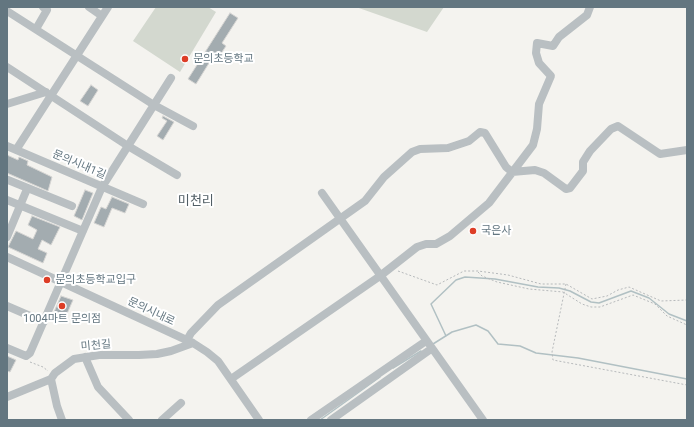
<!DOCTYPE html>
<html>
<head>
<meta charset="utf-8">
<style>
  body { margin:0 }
  #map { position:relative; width:694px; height:427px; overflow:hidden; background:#f4f3ef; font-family:Roboto,sans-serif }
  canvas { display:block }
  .frame { position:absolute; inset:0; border:8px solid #637680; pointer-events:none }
</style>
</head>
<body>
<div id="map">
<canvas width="694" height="427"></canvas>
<div class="frame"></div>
</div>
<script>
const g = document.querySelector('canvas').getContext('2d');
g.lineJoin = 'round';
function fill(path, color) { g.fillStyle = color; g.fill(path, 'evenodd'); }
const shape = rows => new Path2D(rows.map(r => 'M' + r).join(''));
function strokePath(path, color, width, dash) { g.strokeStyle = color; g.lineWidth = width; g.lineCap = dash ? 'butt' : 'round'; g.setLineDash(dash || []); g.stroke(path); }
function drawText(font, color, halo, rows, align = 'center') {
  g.font = font + ' Roboto,"Noto Sans KR",sans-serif'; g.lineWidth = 4; g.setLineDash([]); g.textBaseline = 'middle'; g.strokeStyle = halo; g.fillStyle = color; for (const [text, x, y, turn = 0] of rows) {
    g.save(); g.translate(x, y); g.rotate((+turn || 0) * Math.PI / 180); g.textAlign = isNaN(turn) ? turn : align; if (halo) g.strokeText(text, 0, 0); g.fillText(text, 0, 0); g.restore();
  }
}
const green = shape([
  [156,7,208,7,216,12,180,72,133,41],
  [356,7,444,7,427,32]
]);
const stream = shape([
  [446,336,431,304,456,280,465,277,495,279,538,287,559,288,570,291,591,302,599,303,631,291,649,298,669,314,687,321],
  [433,344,452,332,476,325,488,331,498,344,520,346,536,353,578,358,687,379],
  [393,368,421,351],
  [320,420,380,377]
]);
const building = shape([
  [230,13,238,18,222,43,226,46,218,58,214,55,196,84,188,79,230,13],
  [91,85,98,90,88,106,80,101,91,85],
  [163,116,174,122,163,140,157,136,167,121,162,118,163,116],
  [7,155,18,160,19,157,28,161,27,165,52,177,48,191,7,173,7,155],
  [85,190,93,193,82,220,74,216,85,190],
  [112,197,129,204,125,213,112,208,104,227,94,223,101,207,106,209,112,197],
  [32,216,60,227,51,245,42,240,38,249,47,253,43,263,8,247,16,231,33,239,37,230,28,225,32,216],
  [61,296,73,300,66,316,54,312,61,296],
  [7,356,16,360,10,372,7,371,7,356]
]);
const path = shape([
  [398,271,437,285,464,271,478,271,508,275,541,284,566,284,592,299,607,296,618,290,629,287,661,301,687,300],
  [478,272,482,276,497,282,529,289,563,292,582,304,591,307,600,307,633,295,655,304,667,316,687,325],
  [566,284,552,352,553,360,687,385],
  [30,362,43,367,48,371]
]);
const minor = shape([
  [89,7,102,16],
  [7,11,154,105,193,126],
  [36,29,47,10,43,7],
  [7,67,128,146,177,175],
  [7,104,46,92],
  [7,146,143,204],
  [16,150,108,7],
  [8,180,72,206],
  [322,193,483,420],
  [7,200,83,231],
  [7,237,27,189],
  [7,257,193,343,207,352,218,361,259,420],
  [7,306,44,322],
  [187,340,191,333,218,305,365,201,384,177,412,152,420,149,448,148,469,141,480,132,485,133,506,167,512,172,535,170,544,173,566,189,570,188,583,171,583,162,590,151,611,129,618,126,660,154,687,150],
  [7,348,26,356,30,353,102,187,171,78],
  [85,357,98,387,129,420],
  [231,379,380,276,417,247,426,244,436,244,450,236,489,203,533,145,537,129,539,104,551,76,539,63,536,53,537,43,553,46,559,37,587,15,590,7],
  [7,397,51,379],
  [62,420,57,406,51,379,55,373,74,359,99,355,139,355,157,354,171,351,193,343],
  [162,420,181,403],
  [311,420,426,341],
  [331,420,431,349]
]);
const markers = [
  [185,59,4,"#dd3d26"],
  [473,231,4,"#dd3d26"],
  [47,280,4,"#dd3d26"],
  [62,306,4,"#dd3d26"]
];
const poiNames = [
  ["문의초등학교",193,59],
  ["국은사",481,231],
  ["문의초등학교입구",55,280],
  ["1004마트 문의점",62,319,"center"]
];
const streetNames = [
  ["문의시내1길",79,165,23],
  ["문의시내로",151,312,25],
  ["미천길",96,346,-5]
];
const quarterNames = [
  ["미천리",196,202]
];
fill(green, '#d3d8cf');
strokePath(stream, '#b1c0c3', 1.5);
fill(building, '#a3acb0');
strokePath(building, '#d5d4d2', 1);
strokePath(path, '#b6b9bb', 1, [2, 2]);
strokePath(minor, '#b9bfc2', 8);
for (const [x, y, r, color] of markers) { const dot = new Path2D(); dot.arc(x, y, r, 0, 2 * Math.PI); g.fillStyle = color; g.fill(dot); strokePath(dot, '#fff', 1.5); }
drawText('11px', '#637680', '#fff', poiNames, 'left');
drawText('11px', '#637680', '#fff', streetNames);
drawText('13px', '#515e65', '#fff', quarterNames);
</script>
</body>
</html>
